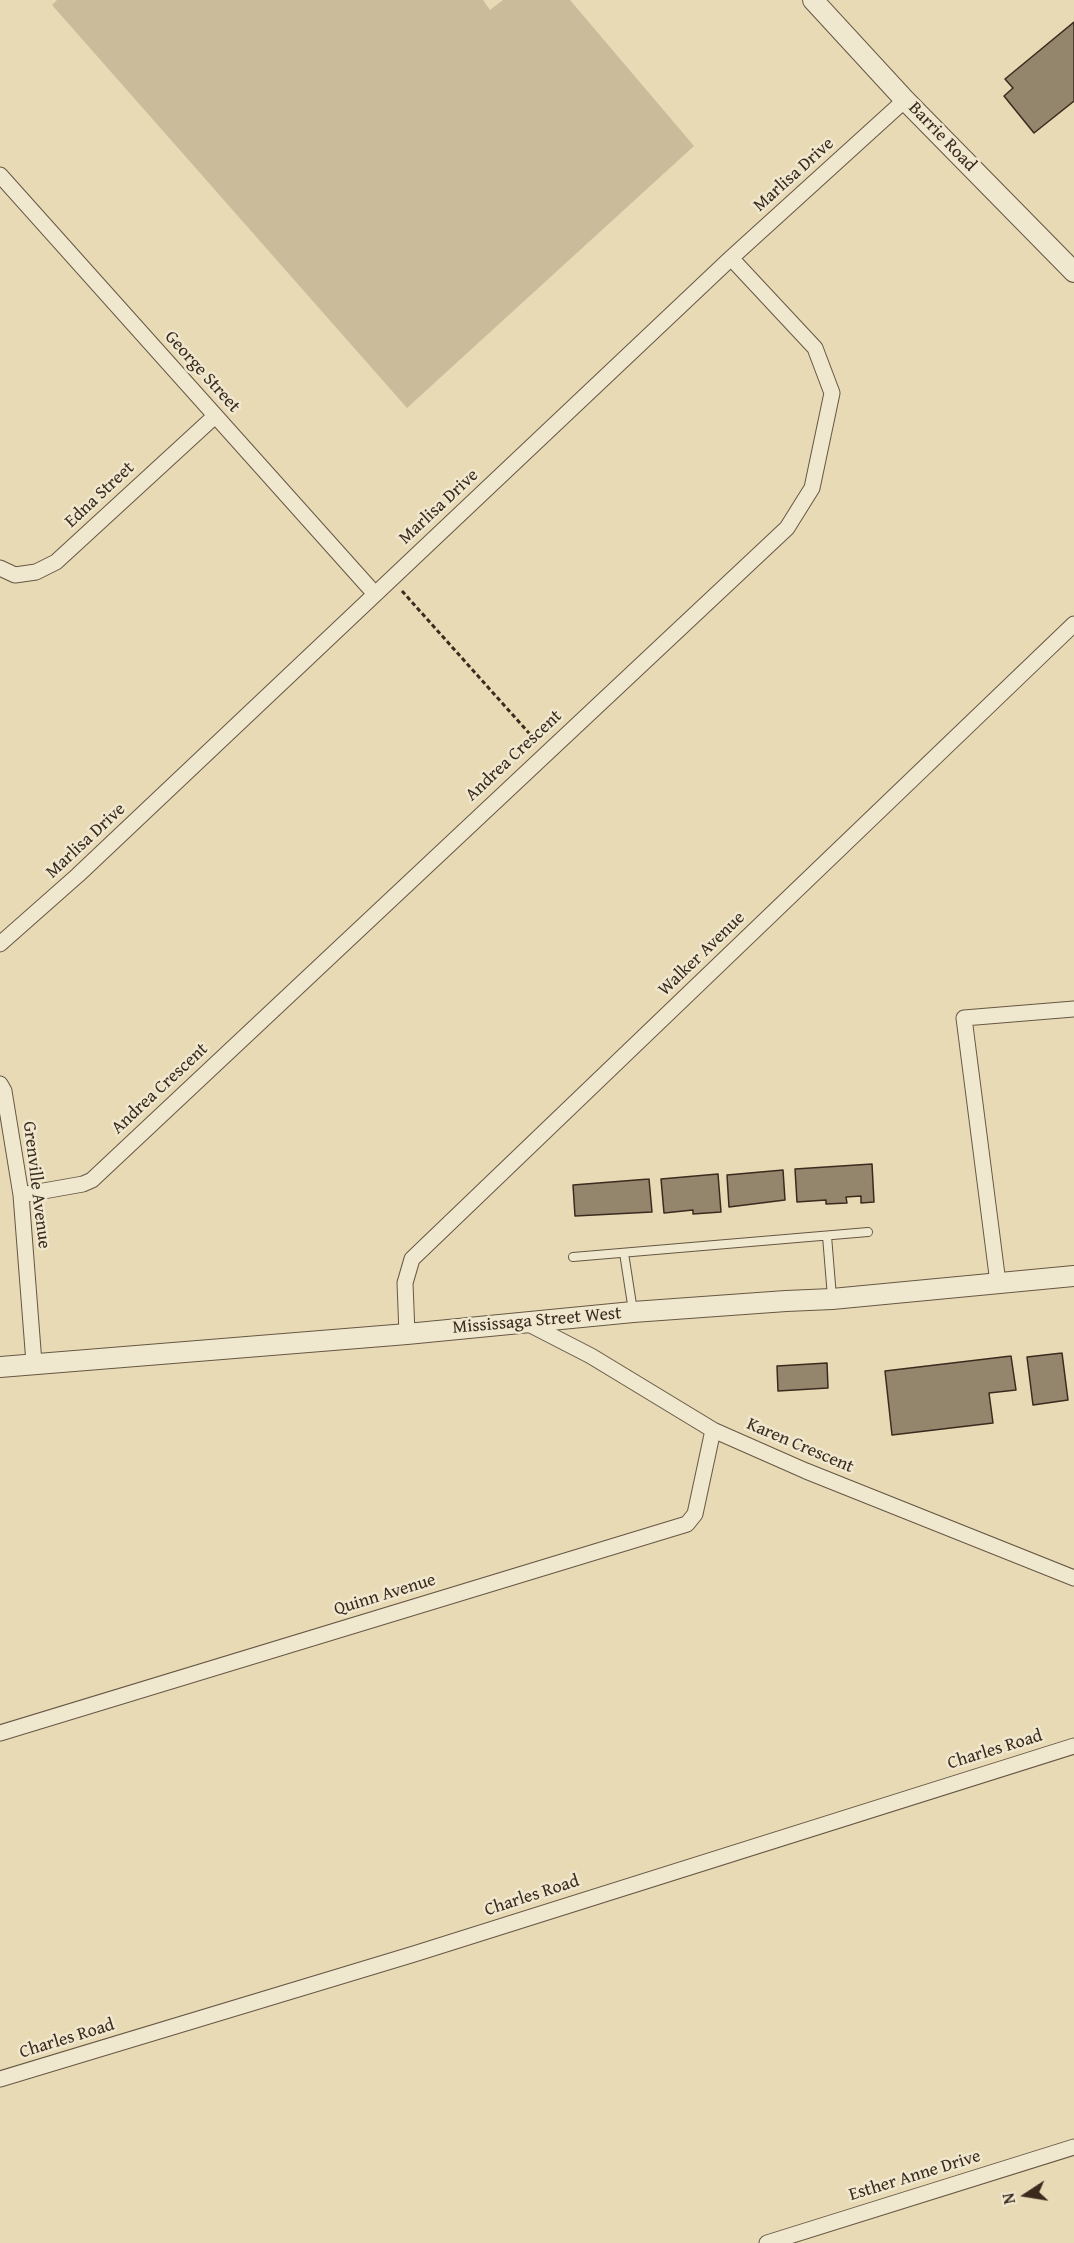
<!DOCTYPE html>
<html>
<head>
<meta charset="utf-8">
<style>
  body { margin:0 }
  #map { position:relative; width:1074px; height:2243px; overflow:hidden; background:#e8dab5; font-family:"Gentium Book Plus",serif }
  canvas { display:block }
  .north { position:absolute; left:996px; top:2165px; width:60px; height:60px; -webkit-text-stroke:4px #f0e7cf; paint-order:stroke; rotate:258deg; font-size:16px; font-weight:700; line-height:24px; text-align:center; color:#3a2b1e }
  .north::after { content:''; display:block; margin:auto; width:21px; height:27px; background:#3a2b1e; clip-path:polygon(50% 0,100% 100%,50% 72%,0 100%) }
</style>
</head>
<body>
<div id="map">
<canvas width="1074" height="2243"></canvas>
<div class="north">N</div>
</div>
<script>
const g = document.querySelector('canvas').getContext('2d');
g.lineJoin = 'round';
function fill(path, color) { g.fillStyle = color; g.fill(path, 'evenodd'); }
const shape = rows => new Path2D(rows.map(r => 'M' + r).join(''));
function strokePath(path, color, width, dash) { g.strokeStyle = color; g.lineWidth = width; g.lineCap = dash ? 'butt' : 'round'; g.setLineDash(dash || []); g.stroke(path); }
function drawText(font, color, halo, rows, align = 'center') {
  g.font = font + ' "Gentium Book Plus",serif'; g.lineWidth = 5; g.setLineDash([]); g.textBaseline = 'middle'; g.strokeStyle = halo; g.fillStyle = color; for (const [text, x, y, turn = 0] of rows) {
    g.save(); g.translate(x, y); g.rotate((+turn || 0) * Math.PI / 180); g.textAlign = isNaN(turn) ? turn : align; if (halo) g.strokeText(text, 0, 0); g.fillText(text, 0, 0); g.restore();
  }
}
const green = shape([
  [57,0,483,0,490,10,503,0,570,0,694,146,407,408,52,5]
]);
const building = shape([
  [1074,22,1074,101,1034,133,1004,96,1013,88,1005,79,1074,22],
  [872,1164,874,1202,861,1203,861,1196,846,1197,847,1203,826,1204,826,1200,797,1202,795,1169,872,1164],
  [783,1170,785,1200,729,1207,727,1175,783,1170],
  [718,1174,721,1212,693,1214,693,1210,664,1213,661,1179,718,1174],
  [649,1179,652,1212,575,1216,573,1185,649,1179],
  [1062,1353,1068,1400,1033,1405,1027,1357,1062,1353],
  [1011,1356,1016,1390,989,1393,993,1423,892,1435,885,1371,1011,1356],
  [827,1363,828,1388,778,1391,777,1366,827,1363]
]);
const path = shape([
  [402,591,537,742]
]);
const service = shape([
  [827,1236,832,1297],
  [624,1253,633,1311],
  [573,1257,868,1232]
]);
const minor = shape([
  [0,175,375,594],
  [0,568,15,575,36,572,56,562,215,416],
  [0,944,78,875,731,258,905,100],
  [0,1084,4,1091,21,1195,34,1363],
  [21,1195,83,1184,92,1180,787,528,812,488,832,393,815,348,731,258],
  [998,1283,964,1018,1074,1009],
  [523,1321,591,1356,713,1430,806,1471,1074,1578],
  [407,1334,405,1283,412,1259,1074,624],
  [0,1733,687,1524,695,1514,713,1430],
  [0,2079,414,1954,1074,1746],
  [767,2243,1074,2147]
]);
const tertiary = shape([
  [813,0,905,100,1074,272],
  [0,1367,407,1334,633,1312,786,1301,832,1299,1074,1276]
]);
const streetNames = [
  ["Barrie Road",942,137,46],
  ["Marlisa Drive",794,175,-42],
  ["George Street",202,372,48],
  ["Edna Street",100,495,-43],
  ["Marlisa Drive",439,507,-43],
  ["Andrea Crescent",514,756,-43],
  ["Marlisa Drive",86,841,-43],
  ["Walker Avenue",702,954,-44],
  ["Andrea Crescent",160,1089,-43],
  ["Grenville Avenue",36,1185,83],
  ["Mississaga Street West",537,1321,-5],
  ["Karen Crescent",800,1446,23],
  ["Quinn Avenue",385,1595,-17],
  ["Charles Road",995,1750,-17],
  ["Charles Road",532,1896,-18],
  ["Charles Road",67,2039,-17],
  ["Esther Anne Drive",915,2176,-17]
];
fill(green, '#cabc9b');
fill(building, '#94866d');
strokePath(building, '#3a2b1e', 1.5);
strokePath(service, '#665744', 10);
strokePath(minor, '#665744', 17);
strokePath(tertiary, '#665744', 22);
strokePath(path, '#3a2b1e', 3, [4.5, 3]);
strokePath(service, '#f0e7cf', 8);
strokePath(minor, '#f0e7cf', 15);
strokePath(tertiary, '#f0e7cf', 20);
drawText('18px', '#3a2b1e', '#f0e7cf', streetNames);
</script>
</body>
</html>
